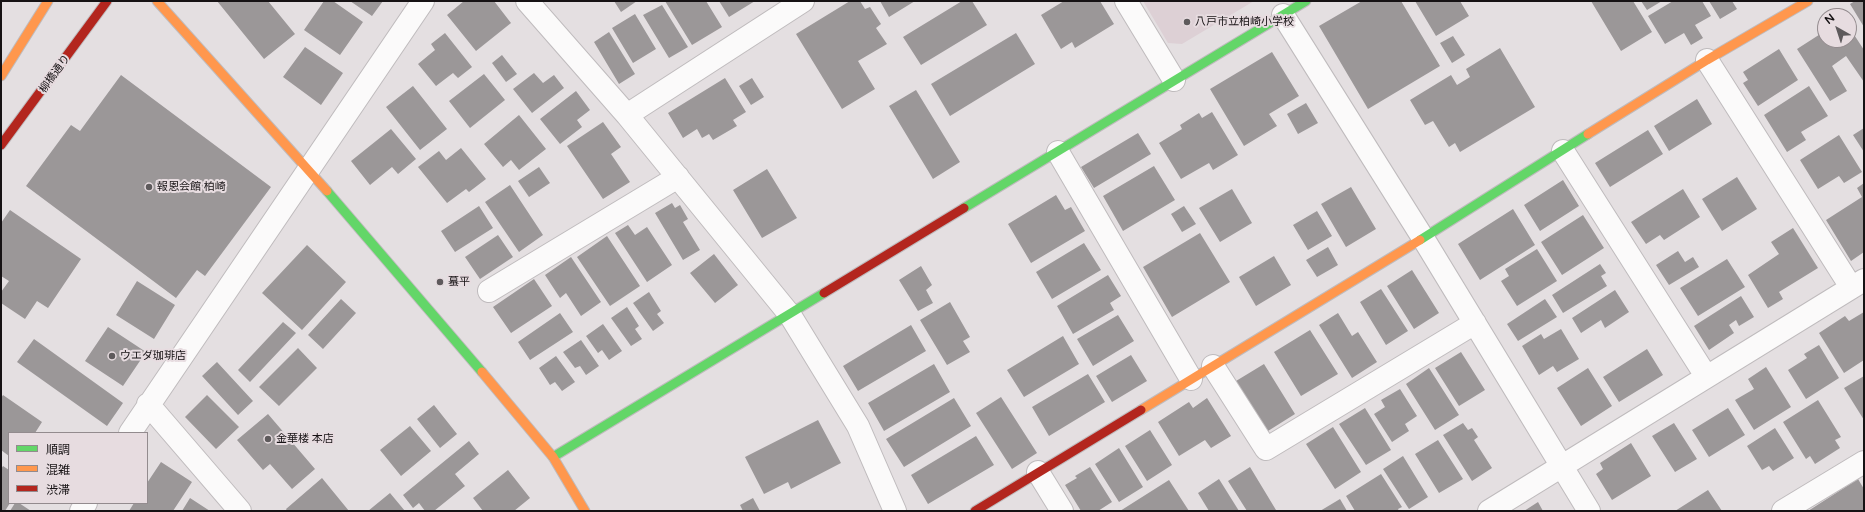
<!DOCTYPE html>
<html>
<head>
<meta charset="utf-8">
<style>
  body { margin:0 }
  #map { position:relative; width:1865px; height:512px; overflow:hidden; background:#e4dfe1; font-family:"Varela Round","Noto Sans JP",sans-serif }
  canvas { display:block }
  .frame { position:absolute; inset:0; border:2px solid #161214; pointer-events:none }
  .legend { position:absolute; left:8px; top:432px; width:140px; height:72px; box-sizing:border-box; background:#e7dce0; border:1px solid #938b8e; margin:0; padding:5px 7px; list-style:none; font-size:12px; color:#161214 }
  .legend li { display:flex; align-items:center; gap:8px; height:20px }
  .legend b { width:20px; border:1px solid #938b8e }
  .north { position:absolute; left:1817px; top:8px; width:40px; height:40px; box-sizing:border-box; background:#e7dce0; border:1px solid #938b8e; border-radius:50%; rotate:321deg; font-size:11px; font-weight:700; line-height:16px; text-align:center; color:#161214 }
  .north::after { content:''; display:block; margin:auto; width:14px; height:18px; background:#5e5a5c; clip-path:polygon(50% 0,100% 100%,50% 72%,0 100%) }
</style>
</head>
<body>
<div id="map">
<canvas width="1865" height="512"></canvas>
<div class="frame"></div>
<ul class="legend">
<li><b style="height:5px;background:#63d668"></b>順調</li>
<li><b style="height:5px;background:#ff974d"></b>混雑</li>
<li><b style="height:5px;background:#b3261e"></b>渋滞</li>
</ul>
<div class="north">N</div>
</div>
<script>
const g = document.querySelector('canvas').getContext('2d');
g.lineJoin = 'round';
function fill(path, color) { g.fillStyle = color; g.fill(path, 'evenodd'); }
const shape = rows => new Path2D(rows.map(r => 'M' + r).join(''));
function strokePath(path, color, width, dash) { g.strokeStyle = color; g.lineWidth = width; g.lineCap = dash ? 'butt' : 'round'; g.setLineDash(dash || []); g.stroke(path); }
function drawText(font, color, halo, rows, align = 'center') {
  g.font = font + ' "Varela Round","Noto Sans JP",sans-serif'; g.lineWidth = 4; g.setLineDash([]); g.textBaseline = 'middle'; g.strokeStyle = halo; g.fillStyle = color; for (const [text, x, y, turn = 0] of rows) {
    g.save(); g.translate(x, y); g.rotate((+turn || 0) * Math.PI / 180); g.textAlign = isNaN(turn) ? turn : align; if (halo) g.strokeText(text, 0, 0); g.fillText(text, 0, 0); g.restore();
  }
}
const built = shape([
  [1143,1,1254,1,1182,44,1168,43]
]);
const building = shape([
  [217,1,268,1,295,34,264,59],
  [324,1,333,1,363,22,340,55,304,30],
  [350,1,383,1,372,16],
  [464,1,494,1,511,23,476,51,447,15],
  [614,1,637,1,621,12],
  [665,1,706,1,722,27,692,45],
  [719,1,755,1,729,17],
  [850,1,860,1,865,9,870,7,881,24,876,28,887,44,858,61,875,89,842,109,796,34],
  [880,1,915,1,889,17],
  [962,1,972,1,987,25,921,65,903,37],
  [1064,1,1100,1,1114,24,1075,48,1072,42,1061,49,1041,15],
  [1362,1,1401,1,1440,66,1368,109,1319,26],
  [1415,1,1460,1,1469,16,1436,36],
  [1591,1,1633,1,1652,32,1621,51],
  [1641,1,1662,1,1647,10],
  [1673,1,1702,1,1711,16,1695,25,1703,38,1691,45,1684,33,1665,44,1648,16],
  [1709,1,1732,1,1737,9,1720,19],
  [1855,1,1864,1,1864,27,1850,4],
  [662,5,688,47,669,58,643,15],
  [635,14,656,49,633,63,612,28],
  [1849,27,1864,50,1864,82,1846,56,1832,66,1847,91,1830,101,1797,49,1825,31,1825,40,1849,40],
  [609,32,635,74,619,84,594,42],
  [445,33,472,67,458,78,453,73,436,86,418,64,435,50,431,44],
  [1016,33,1035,64,950,116,931,84],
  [1453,36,1465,55,1452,63,1440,43],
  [305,47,343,73,321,105,283,77],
  [1500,48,1535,107,1460,152,1455,143,1449,147,1433,121,1425,125,1410,100,1451,75,1457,85,1470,77,1466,69],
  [1779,49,1798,80,1758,106,1743,83,1748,80,1743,72],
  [1272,52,1299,96,1269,114,1277,126,1244,146,1210,89],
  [502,55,517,74,506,82,492,63],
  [534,73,543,83,554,75,564,88,532,113,513,89],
  [484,74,505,100,470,128,449,101],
  [121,75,271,187,205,276,197,270,176,298,26,186,71,125,80,131],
  [725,78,746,112,733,120,737,126,713,140,709,134,702,138,697,129,683,138,668,113],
  [752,78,764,97,751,105,739,86],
  [413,86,447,129,420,150,386,107],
  [1809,86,1828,116,1801,132,1806,140,1787,152,1764,115],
  [916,90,960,162,933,179,889,106],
  [576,91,590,110,577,120,582,127,560,144,540,119],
  [1697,99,1712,124,1669,151,1654,126],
  [1306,103,1318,123,1298,134,1287,114],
  [1212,112,1238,155,1213,170,1209,163,1181,179,1159,143,1182,129,1180,125,1199,113,1202,118],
  [519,115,546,149,519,170,511,160,503,167,484,144],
  [603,122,621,147,611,154,630,182,603,199,567,146],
  [1864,128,1864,152,1853,135],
  [391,129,416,159,398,174,392,167,370,185,351,161],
  [1648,130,1663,154,1610,187,1595,163],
  [1138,133,1151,154,1094,188,1081,167],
  [1839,135,1862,172,1844,183,1839,176,1818,189,1800,160],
  [461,148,486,179,469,192,466,189,447,203,418,167,439,151,446,160],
  [1154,166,1175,200,1123,231,1103,196],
  [539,167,550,183,529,197,518,181],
  [767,169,797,218,762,238,733,190],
  [1737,177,1757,209,1722,231,1702,199],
  [1563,180,1579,206,1540,231,1524,205],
  [1864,183,1864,252,1851,261,1826,220,1862,197,1857,188],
  [510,185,543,235,519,252,485,202],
  [1351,187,1376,229,1346,247,1321,204],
  [1232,189,1252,223,1220,242,1199,208],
  [1683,189,1700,217,1664,240,1660,235,1646,244,1631,222],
  [1056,195,1065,210,1071,207,1085,231,1031,263,1008,224],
  [672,203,675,208,680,205,688,219,683,222,700,250,683,260,655,213],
  [479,206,493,228,455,252,441,231],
  [1184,206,1196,224,1182,232,1171,214],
  [1513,209,1535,245,1480,280,1458,244],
  [10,210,81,259,48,308,37,301,25,319,1,303,1,292,9,281,1,276,1,223],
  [1317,211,1332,236,1308,250,1293,225],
  [1583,215,1604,248,1562,275,1541,242],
  [628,225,635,235,647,227,672,265,647,282,615,233],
  [1793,228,1818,268,1779,292,1783,299,1768,308,1748,275,1779,254,1771,242],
  [1200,233,1230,282,1172,317,1143,267],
  [498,235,513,257,480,279,465,257],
  [607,236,640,286,610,306,577,257],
  [1084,243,1101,270,1052,299,1036,272],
  [307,245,346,282,302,330,262,293],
  [1328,247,1338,265,1317,277,1306,260],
  [1537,249,1557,281,1517,306,1501,281,1509,276,1505,269],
  [1678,251,1685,262,1693,257,1699,267,1669,285,1656,265],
  [714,254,738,285,715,303,690,273],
  [1274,256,1291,285,1256,306,1239,277],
  [571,257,601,302,581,316,566,293,560,298,545,275],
  [1727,259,1745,287,1698,316,1680,288],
  [1600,264,1606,273,1601,276,1607,286,1563,313,1552,295],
  [921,266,932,285,926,290,933,303,918,311,899,280],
  [1412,270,1439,313,1414,329,1387,286],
  [1108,275,1121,296,1110,303,1114,310,1073,334,1057,306],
  [534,279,552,306,511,333,493,307],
  [137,281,175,305,154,339,116,315],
  [1381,289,1408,331,1386,345,1360,302],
  [1615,290,1629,312,1605,328,1601,320,1581,333,1572,318],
  [649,292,661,311,657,314,664,323,653,331,633,303],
  [1741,296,1754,317,1739,326,1736,320,1729,325,1734,333,1709,350,1694,326],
  [341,299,356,313,323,349,308,335],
  [1545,299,1557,317,1518,341,1507,324],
  [950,302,970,337,963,341,970,352,947,365,920,320],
  [627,307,639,326,635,329,642,339,631,346,611,318],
  [1864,312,1864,360,1844,373,1819,333,1845,316,1849,321],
  [560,313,573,332,530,360,518,342],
  [1338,313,1352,336,1358,332,1377,362,1352,378,1319,325],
  [1118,315,1134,341,1093,366,1077,339],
  [283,322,296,333,250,382,238,370],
  [603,324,622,351,609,360,602,350,598,353,586,336],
  [911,325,926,351,858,391,843,366],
  [108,327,146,352,123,386,85,361],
  [1561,329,1579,359,1557,372,1553,366,1539,375,1522,346,1541,334,1544,339],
  [1310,330,1338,374,1301,396,1274,352],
  [1063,336,1079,364,1024,397,1007,370],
  [34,339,123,403,107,426,17,362],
  [581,340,599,366,586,375,580,366,575,368,563,352],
  [1819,345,1839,378,1806,399,1788,370,1807,358,1804,354],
  [298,348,317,368,279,406,259,387],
  [1647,349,1663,375,1619,402,1603,377],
  [1461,352,1485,390,1459,406,1435,368],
  [1131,355,1147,381,1112,402,1096,376],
  [556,356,575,382,562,391,555,382,550,385,539,368],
  [217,362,253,401,238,415,202,376],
  [934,364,950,392,884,431,868,403],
  [1264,364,1295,414,1268,431,1236,381],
  [1766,367,1791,407,1754,430,1735,400,1754,389,1748,379],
  [1429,368,1459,415,1435,430,1406,384],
  [1588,368,1612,406,1581,426,1557,388],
  [1088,374,1105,402,1049,436,1032,407],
  [1864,376,1864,420,1844,388],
  [1400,389,1417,416,1405,424,1409,431,1392,442,1374,414,1385,407,1381,400],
  [3,395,42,422,35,433,9,433,9,456,1,450,1,398],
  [207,395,239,427,216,449,185,417],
  [1001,397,1037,453,1012,469,976,413],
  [954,398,971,426,904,467,886,439],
  [1207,398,1231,436,1211,448,1205,440,1179,456,1158,422,1189,402,1193,408],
  [1818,400,1841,437,1835,440,1840,448,1815,464,1810,456,1806,459,1783,422],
  [434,405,457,434,440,448,417,419],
  [1365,408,1391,450,1366,465,1339,424],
  [1728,408,1745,435,1709,457,1692,430],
  [268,414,315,469,292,489,270,464,263,470,237,440],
  [818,420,841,463,791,489,788,482,764,494,745,457],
  [1463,423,1468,430,1472,428,1478,437,1474,440,1492,468,1472,481,1443,435],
  [1674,423,1697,459,1675,472,1652,436],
  [410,426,431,451,401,476,380,450],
  [1333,427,1361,472,1335,489,1306,444],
  [1775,428,1794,458,1773,471,1769,466,1762,470,1747,446],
  [1150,430,1172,465,1147,481,1125,446],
  [976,436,994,465,928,504,911,475],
  [1438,440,1463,479,1439,493,1415,454],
  [469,441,479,454,455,474,465,486,434,511,425,511,419,503,413,508,403,495],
  [1631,443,1651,476,1612,500,1596,474,1603,469,1600,463],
  [1119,448,1143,487,1119,502,1095,464],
  [1403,456,1428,497,1409,509,1383,469],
  [161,462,192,482,173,511,129,511,134,503,147,503,147,483],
  [3,466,9,470,10,503,5,511,1,511,1,469],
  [1090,467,1112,502,1098,511,1081,511,1065,485,1077,478,1075,476],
  [1250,467,1276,510,1274,511,1247,511,1228,481],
  [508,470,530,498,514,511,483,511,473,498],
  [1381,474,1402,507,1398,509,1399,511,1355,511,1346,496],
  [322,478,349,511,287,511,286,509],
  [1219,479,1239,511,1209,511,1198,493],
  [1858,479,1864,489,1864,511,1808,511],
  [1169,480,1189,511,1120,511],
  [1708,490,1722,511,1675,511],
  [390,493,405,511,368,511],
  [190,498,210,511,182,511],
  [753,498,760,511,743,511,740,505],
  [1340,499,1347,511,1320,511],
  [1538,502,1543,511,1524,511],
  [15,503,19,503,31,511,10,511]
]);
const street = shape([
  [527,1,627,115,790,315,858,426,895,511],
  [1126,1,1174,80],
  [1283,15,1423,238,1589,511],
  [1707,60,1851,287],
  [627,115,803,1],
  [1563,151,1706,376],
  [1058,152,1191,379],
  [489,291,678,177],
  [1213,366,1266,449,1475,323],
  [148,404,240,511],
  [130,433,423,1],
  [1038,472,1062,511],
  [81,511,86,503],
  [1489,511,1864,280],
  [1783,511,1864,462]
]);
const fast = shape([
  [327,191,482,372],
  [964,208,1306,1],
  [1420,240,1588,134],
  [553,457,824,293]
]);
const slow = shape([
  [157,1,327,191],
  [1,76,48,1],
  [1588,134,1707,60,1808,1],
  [482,372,553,457,585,511],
  [1141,410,1420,240]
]);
const jam = shape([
  [1,145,107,1],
  [824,293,964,208],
  [975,511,1141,410]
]);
const markers = [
  [1187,22,4,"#5e5a5c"],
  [149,187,4,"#5e5a5c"],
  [440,282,4,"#5e5a5c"],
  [112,356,4,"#5e5a5c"],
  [268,439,4,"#5e5a5c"]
];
const poiNames = [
  ["八戸市立柏崎小学校",1195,22],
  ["報恩会館 柏崎",157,187],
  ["蟇平",448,282],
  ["ウエダ珈琲店",120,356],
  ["金華楼 本店",276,439]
];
const streetNames = [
  ["柳橋通り",55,74,-54]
];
fill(built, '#ddd0d5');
fill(building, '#9b9798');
strokePath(street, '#bfbbbd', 24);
strokePath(fast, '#bfbbbd', 11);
strokePath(slow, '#bfbbbd', 11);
strokePath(jam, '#bfbbbd', 11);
strokePath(street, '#fbfafa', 22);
strokePath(fast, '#63d668', 9);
strokePath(slow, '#ff974d', 9);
strokePath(jam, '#b3261e', 9);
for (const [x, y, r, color] of markers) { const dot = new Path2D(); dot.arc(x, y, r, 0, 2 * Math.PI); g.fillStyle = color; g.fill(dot); strokePath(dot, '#e7dce0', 1.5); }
drawText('11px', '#161214', '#e7dce0', poiNames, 'left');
drawText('11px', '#161214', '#e7dce0', streetNames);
</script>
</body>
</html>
